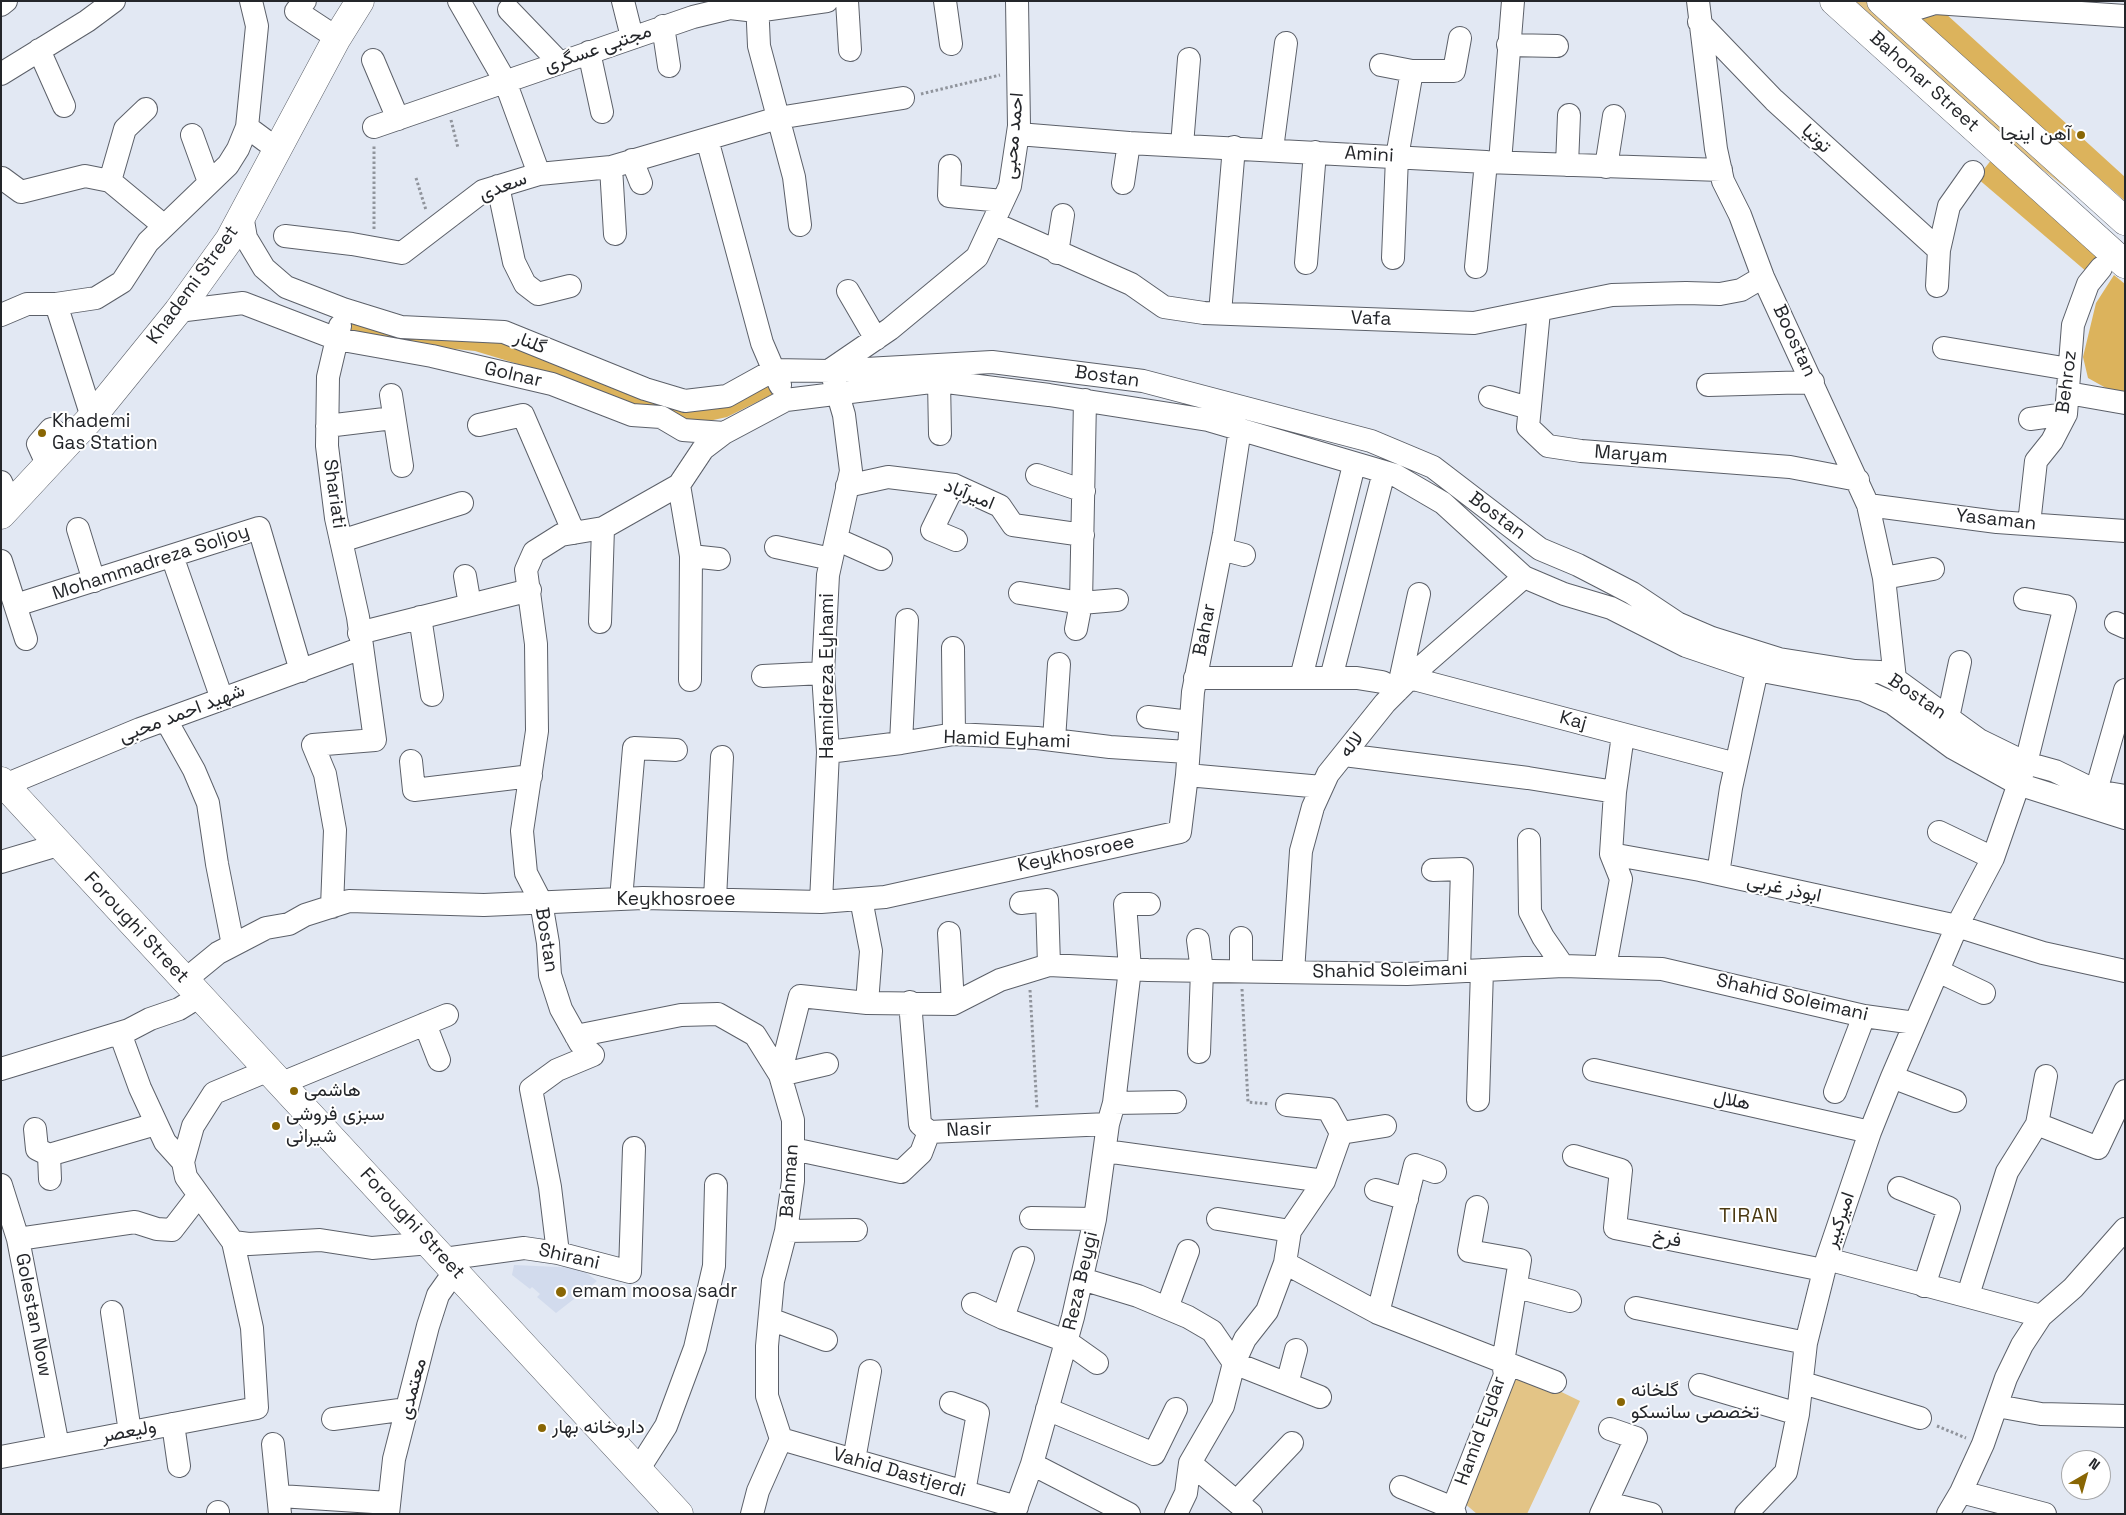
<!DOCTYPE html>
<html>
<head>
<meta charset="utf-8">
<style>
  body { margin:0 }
  #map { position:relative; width:2126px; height:1515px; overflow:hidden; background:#e2e8f3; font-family:"Space Grotesk",sans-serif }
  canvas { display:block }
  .frame { position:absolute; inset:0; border:2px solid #24262a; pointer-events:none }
  .north { position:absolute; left:2061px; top:1450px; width:50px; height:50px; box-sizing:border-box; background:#fff; border:1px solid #a7a8aa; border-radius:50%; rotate:38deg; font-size:14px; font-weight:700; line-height:20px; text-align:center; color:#24262a }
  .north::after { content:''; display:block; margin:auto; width:18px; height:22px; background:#896604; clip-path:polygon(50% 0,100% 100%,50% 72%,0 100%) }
</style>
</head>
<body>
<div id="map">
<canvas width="2126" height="1515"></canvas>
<div class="frame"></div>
<div class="north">N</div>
</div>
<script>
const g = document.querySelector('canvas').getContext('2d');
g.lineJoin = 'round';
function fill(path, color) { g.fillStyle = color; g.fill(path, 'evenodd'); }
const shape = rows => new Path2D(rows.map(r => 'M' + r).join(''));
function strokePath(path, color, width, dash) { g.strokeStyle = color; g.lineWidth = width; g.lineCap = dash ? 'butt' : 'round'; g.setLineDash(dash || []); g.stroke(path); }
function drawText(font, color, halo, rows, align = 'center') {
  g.font = font + ' "Space Grotesk",Vazirmatn,sans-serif'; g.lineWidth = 4; g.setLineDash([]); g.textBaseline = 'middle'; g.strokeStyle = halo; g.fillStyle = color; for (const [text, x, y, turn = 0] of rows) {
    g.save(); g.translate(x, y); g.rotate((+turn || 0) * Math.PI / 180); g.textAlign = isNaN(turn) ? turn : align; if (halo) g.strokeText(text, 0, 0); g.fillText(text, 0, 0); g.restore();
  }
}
const built = shape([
  [514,1265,580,1268,597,1281,556,1313,537,1297,540,1294,532,1287,530,1289,512,1275]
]);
const green = shape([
  [1847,1,1866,1,2095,210,1974,117],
  [1514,1369,1580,1401,1527,1514,1477,1514,1463,1502]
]);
const forest = shape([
  [1945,13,2125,177,2125,201,1919,19],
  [1992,159,2102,255,2087,272,1977,178],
  [2114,275,2125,284,2125,394,2115,393,2088,378,2083,357,2096,303],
  [350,317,503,338,684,407,768,378,775,393,727,417,695,424,590,392,518,364,475,351,398,343,345,334]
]);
const path = shape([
  [921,94,1000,75],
  [451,120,458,148],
  [416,178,426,210],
  [374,229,374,146],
  [1242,989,1248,1102,1269,1104],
  [1030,990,1037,1109],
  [1937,1426,1966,1438]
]);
const minor = shape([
  [305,1,296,11,337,38],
  [459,1,505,81,539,174],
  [623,1,632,37],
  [757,1,759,46,794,177,800,225],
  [847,1,850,50],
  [945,1,951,44],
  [1698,1,1716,149,1723,181,1740,215,1763,277,1868,505,1884,578,1895,679],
  [1,5,6,1],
  [509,10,559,62],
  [1896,15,1935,3,2125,16],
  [1699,22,1774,100,1939,250],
  [663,26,669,66],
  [1508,45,1557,46],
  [39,50,64,106],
  [589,52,602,112],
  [373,60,398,119],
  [1381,65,1412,71,1454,71,1460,38],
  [1,74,87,21,114,1],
  [247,127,278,150],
  [374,127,693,17,730,8,756,11,827,1],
  [1018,134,1129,143,1486,162,1721,170],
  [192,135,209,182],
  [707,139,762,343,780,385],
  [1182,145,1189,59],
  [1272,149,1286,43],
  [632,160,641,183],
  [1500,162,1513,1],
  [1567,165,1569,115],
  [950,166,949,196,1003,201],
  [611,167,615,234],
  [1606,167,1614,116],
  [2,178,21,192,85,176,110,181,163,225],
  [110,181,125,129,146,109],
  [1123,183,1129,143],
  [498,186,514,262,525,284,538,294,570,286],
  [242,215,246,238,264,268,286,287,343,309,401,327,504,332,645,389,685,401,727,396,774,370,830,371,992,362,1143,381,1371,441,1433,467,1540,549,1578,565,1632,593,1677,623,1712,638,1779,659,1855,671,1880,672,1895,679,1979,740,2026,763,2055,771,2096,791,2125,796],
  [993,223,1131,284,1164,307,1204,313,1474,323,1612,295,1686,293,1720,294,1741,290,1763,277],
  [285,236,352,244,402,253,483,191,539,174,611,167,778,118,903,98],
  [1057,253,1063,215],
  [1393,258,1397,157,1412,71],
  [1306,263,1315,152],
  [1476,267,1486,162],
  [1937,286,1939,250,1949,206,1973,172],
  [848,291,876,339],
  [56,304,92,417],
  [178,311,243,303,337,339,432,356,552,384,632,415,661,417,683,430,724,433,786,400,939,381,1049,395,1208,420,1395,475,1443,503,1524,577,1564,594,1611,608,1686,646,1757,670,1863,690,1892,703,1953,748,2018,784,2125,818],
  [1539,311,1528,427,1548,446,1581,451,1790,467,1858,480],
  [1220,313,1234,147],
  [1,315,27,304,56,304,96,298,122,282,148,242,228,165,238,149,247,127,257,26,251,1],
  [1944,348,2069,369],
  [830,370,890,329,977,257,1010,186,1019,126,1017,1],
  [939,381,940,434],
  [1708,385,1813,382],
  [2068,393,2125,403],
  [391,395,402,466],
  [1490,397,1529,408],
  [2030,419,2066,414],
  [479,425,523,415,574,533],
  [327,426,393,418],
  [48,466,38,444,51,429,71,441],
  [1037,475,1084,491],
  [1,482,11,504],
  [679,485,691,556,690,680],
  [954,485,932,530,956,540],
  [847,486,888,477,954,485,1000,506,1013,525,1083,535],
  [1868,505,1997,522,2125,531],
  [2029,524,2036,461,2052,441,2066,414,2073,325,2088,284,2101,268],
  [78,529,94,581],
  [836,539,881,559],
  [341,541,462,503],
  [776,547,831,559],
  [1221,549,1244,555],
  [172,556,222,699],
  [691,556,719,559],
  [1,561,26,639],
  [465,576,470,605],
  [1884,578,1933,569],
  [1020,593,1081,603,1117,600],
  [16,605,259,528,301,671],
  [420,617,432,695],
  [600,622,603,528],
  [2116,623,2125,627],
  [1076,629,1081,603,1085,400],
  [359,633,530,590],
  [953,648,954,734],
  [763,676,823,673],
  [1195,678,1357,678,1382,682,1398,690,1419,594],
  [1301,678,1354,465],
  [1331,678,1384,472],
  [1410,678,1736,764],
  [1148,717,1190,722],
  [1948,718,1960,662],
  [166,720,194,770,208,803,217,864,233,945],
  [1054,740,1059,664],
  [901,743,907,620],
  [828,752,901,743,954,734,1037,738,1110,747,1187,752],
  [1344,755,1528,778,1615,792],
  [411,761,414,790,531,776],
  [1187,775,1322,787],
  [5,785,140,729,362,648],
  [2096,791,2125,690],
  [1939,832,1993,858],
  [1529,840,1530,912,1543,937,1563,966],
  [1611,854,1700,870,1957,926,2043,953,2125,971],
  [1,862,58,845],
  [1433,870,1462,869,1459,971],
  [1718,874,1731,788,1757,670],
  [621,899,634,748,676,750],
  [715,899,722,757],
  [861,899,871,951,867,1003],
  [821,902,828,752,823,673,828,575,851,471,844,415,834,381],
  [1021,903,1047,900,1049,965],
  [332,907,335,830,325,774,313,745,375,740,358,617,336,518,327,446,328,377,340,326],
  [949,933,953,1004],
  [1241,938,1241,971],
  [1198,940,1202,971,1199,1052],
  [1605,967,1621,879,1611,854,1615,792,1623,735],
  [1938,971,1984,993],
  [1293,972,1301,851,1313,807,1328,774,1385,703,1421,667,1524,577],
  [185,980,218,953,266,928,289,924,305,915,349,901,484,905,643,898,821,902,885,897,1180,832,1187,775,1193,692,1224,534,1240,429],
  [910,1002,920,1124,929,1132],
  [425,1024,439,1060],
  [120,1033,140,1088,165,1142,183,1162],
  [576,1036,681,1015,718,1014,755,1035,780,1075,793,1120,793,1181,786,1231,773,1281,767,1346,767,1396,781,1439,758,1491,752,1514],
  [827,1064,780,1075,800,996,867,1003,953,1004,1000,980,1049,965,1148,970,1407,974,1563,966,1662,969,1864,1016,1915,1023],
  [1,1069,129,1030,150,1019,179,1009,200,996],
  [1594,1070,1870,1132],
  [1892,1077,1955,1101],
  [282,1083,447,1015],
  [1835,1092,1864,1016],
  [1478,1100,1482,970],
  [1114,1103,1175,1102],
  [2037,1124,2098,1148,2125,1091],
  [35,1129,37,1149,49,1155,50,1179],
  [1341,1133,1385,1126],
  [793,1149,901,1172,921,1153,929,1132,1108,1124],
  [1105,1151,1324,1181],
  [49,1155,156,1124],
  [1574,1156,1621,1170,1615,1228,1823,1270],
  [1,1185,18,1239,58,1446],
  [1899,1188,1949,1208,1924,1286],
  [1376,1190,1407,1199],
  [1031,1218,1095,1219],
  [1218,1219,1290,1231],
  [786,1231,856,1230],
  [18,1239,135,1222,157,1229,172,1230,199,1195],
  [233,1242,249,1244,320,1240,372,1248,430,1243],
  [558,1253,550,1187,531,1089,557,1070,593,1055,580,1043,561,1009,550,975,548,943,541,902,526,873,522,831,537,731,536,644,526,570,534,552,561,535,603,528,679,485,703,449,724,433],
  [444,1259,524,1248,558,1253,630,1272,634,1148],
  [1827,1259,2041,1316],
  [1285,1263,1378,1313,1555,1382],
  [1082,1279,1138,1296,1188,1317,1212,1331,1234,1363,1320,1397],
  [1517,1287,1570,1301],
  [1968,1295,2007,1172,2037,1124,2046,1076],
  [973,1304,1003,1318,1066,1341,1097,1363],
  [1167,1308,1188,1251],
  [1636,1308,1806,1343],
  [112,1312,130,1432],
  [1378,1313,1415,1165,1435,1172],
  [1003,1318,1023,1258],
  [770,1319,826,1340],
  [1803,1383,1920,1418],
  [1287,1384,1296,1350],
  [1700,1385,1798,1414],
  [951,1403,978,1413,964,1492],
  [1997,1406,2041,1414,2125,1416],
  [1047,1409,1154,1454,1176,1409],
  [333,1419,407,1409],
  [173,1424,179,1466],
  [781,1439,1017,1507],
  [273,1444,280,1514],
  [1,1457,257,1408,252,1328,233,1242,186,1177,183,1162,193,1126,214,1093,269,1070],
  [854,1460,870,1371],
  [1190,1463,1251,1514],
  [1032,1464,1129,1514],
  [638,1470,666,1426,695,1348,714,1266,716,1185],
  [1401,1487,1453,1508],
  [1961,1492,2045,1514],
  [280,1496,389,1503],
  [1237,1501,1292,1443],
  [1607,1503,1651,1514],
  [218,1514,218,1512],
  [388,1514,394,1459,428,1326,438,1295,455,1271],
  [1014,1514,1032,1464,1073,1317,1095,1219,1108,1124,1114,1103,1130,969,1125,904,1149,904],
  [1176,1514,1186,1493,1190,1463,1223,1406,1234,1363,1245,1339,1267,1311,1285,1263,1290,1231,1324,1181,1341,1133,1328,1109,1287,1105],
  [1455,1514,1453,1508,1505,1375,1503,1362,1520,1260,1469,1251,1477,1207],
  [1601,1514,1636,1438,1610,1429],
  [1746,1514,1786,1472,1798,1414,1806,1343,1827,1259,1870,1132,1892,1077,1957,926,1993,858,2026,763,2065,606,2025,599],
  [1948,1514,1961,1492,1983,1444,2006,1378,2022,1345,2041,1316,2073,1288,2125,1229]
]);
const major = shape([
  [1834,1,2125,264],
  [1881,1,2125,221],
  [1,515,92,417,178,311,229,240,337,38,360,1],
  [1,781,679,1514]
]);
const markers = [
  [2081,135,5,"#896604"],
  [42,433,5,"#896604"],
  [294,1091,5,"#896604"],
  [276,1126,5,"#896604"],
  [561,1292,6,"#896604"],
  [1621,1402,5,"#896604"],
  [542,1428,5,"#896604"]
];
const streetNames = [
  ["مجتبی عسگری",598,49,-19],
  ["Bahonar Street",1924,82,42],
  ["احمد محبی",1014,136,-85],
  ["توتیا",1816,139,43],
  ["Amini",1369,155,3],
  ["سعدی",503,187,-21],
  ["Khademi Street",193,285,-54],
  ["Vafa",1371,319,2],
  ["Boostan",1794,341,65],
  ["گلنار",530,343,22],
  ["Golnar",513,375,13],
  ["Bostan",1107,377,8],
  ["Behroz",2067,382,-83],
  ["Maryam",1631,455,4],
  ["Shariati",334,494,82],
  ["امیرآباد",969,495,22],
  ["Bostan",1497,516,37],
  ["Yasaman",1996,520,6],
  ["Mohammadreza Soljoy",151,563,-18],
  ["Bahar",1205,630,-79],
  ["Hamidreza Eyhami",828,676,-90],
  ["Bostan",1917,697,34],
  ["شهید احمد محبی",182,714,-21],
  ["Kaj",1573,721,15],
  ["Hamid Eyhami",1007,740,2],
  ["لاله",1352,745,-51],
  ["Keykhosroee",1076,854,-12],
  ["ابوذر غربی",1784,889,12],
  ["Keykhosroee",676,900],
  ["Foroughi Street",136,928,47],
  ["Bostan",546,940,81],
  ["Shahid Soleimani",1390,971,-1],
  ["Shahid Soleimani",1792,998,13],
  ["هلال",1732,1101,12],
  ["Nasir",969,1130,-2],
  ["Bahman",790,1181,-86],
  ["امیرکبیر",1840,1220,-71],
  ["Foroughi Street",412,1224,47],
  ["فرخ",1667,1239,11],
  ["Shirani",569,1257,13],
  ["Reza Beygi",1081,1281,-77],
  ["Golestan Now",33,1315,79],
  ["معتمدی",413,1389,-75],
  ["Hamid Eydar",1481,1431,-70],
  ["ولیعصر",129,1432,-11],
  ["Vahid Dastjerdi",899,1473,16]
];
const poiNames = [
  ["آهن اینجا",2071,135,"right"],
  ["Khademi",52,422],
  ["Gas Station",52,444],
  ["هاشمی",304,1091],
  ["سبزی فروشی",286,1115],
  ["شیرانی",286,1137],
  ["emam moosa sadr",572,1292],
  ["گلخانه",1631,1391],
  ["تخصصی سانسکو",1631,1413],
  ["داروخانه بهار",552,1428]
];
const neighbourhoodNames = [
  ["TIRAN",1749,1217]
];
fill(built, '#d2dbed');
fill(green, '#e3c486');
fill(forest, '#dcb35c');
strokePath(minor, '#5c6069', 24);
strokePath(major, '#5c6069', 29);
strokePath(path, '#90949c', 3, [2.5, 2.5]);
strokePath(minor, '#fff', 22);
strokePath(major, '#fff', 28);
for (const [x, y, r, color] of markers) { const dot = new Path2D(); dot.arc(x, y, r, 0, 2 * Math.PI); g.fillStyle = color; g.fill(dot); strokePath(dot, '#fff', 2); }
drawText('19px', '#24262a', '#fff', streetNames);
drawText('19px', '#24262a', '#fff', poiNames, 'left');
g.letterSpacing = '1px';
drawText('20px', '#4a3912', '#fff', neighbourhoodNames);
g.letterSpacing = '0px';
</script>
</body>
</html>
